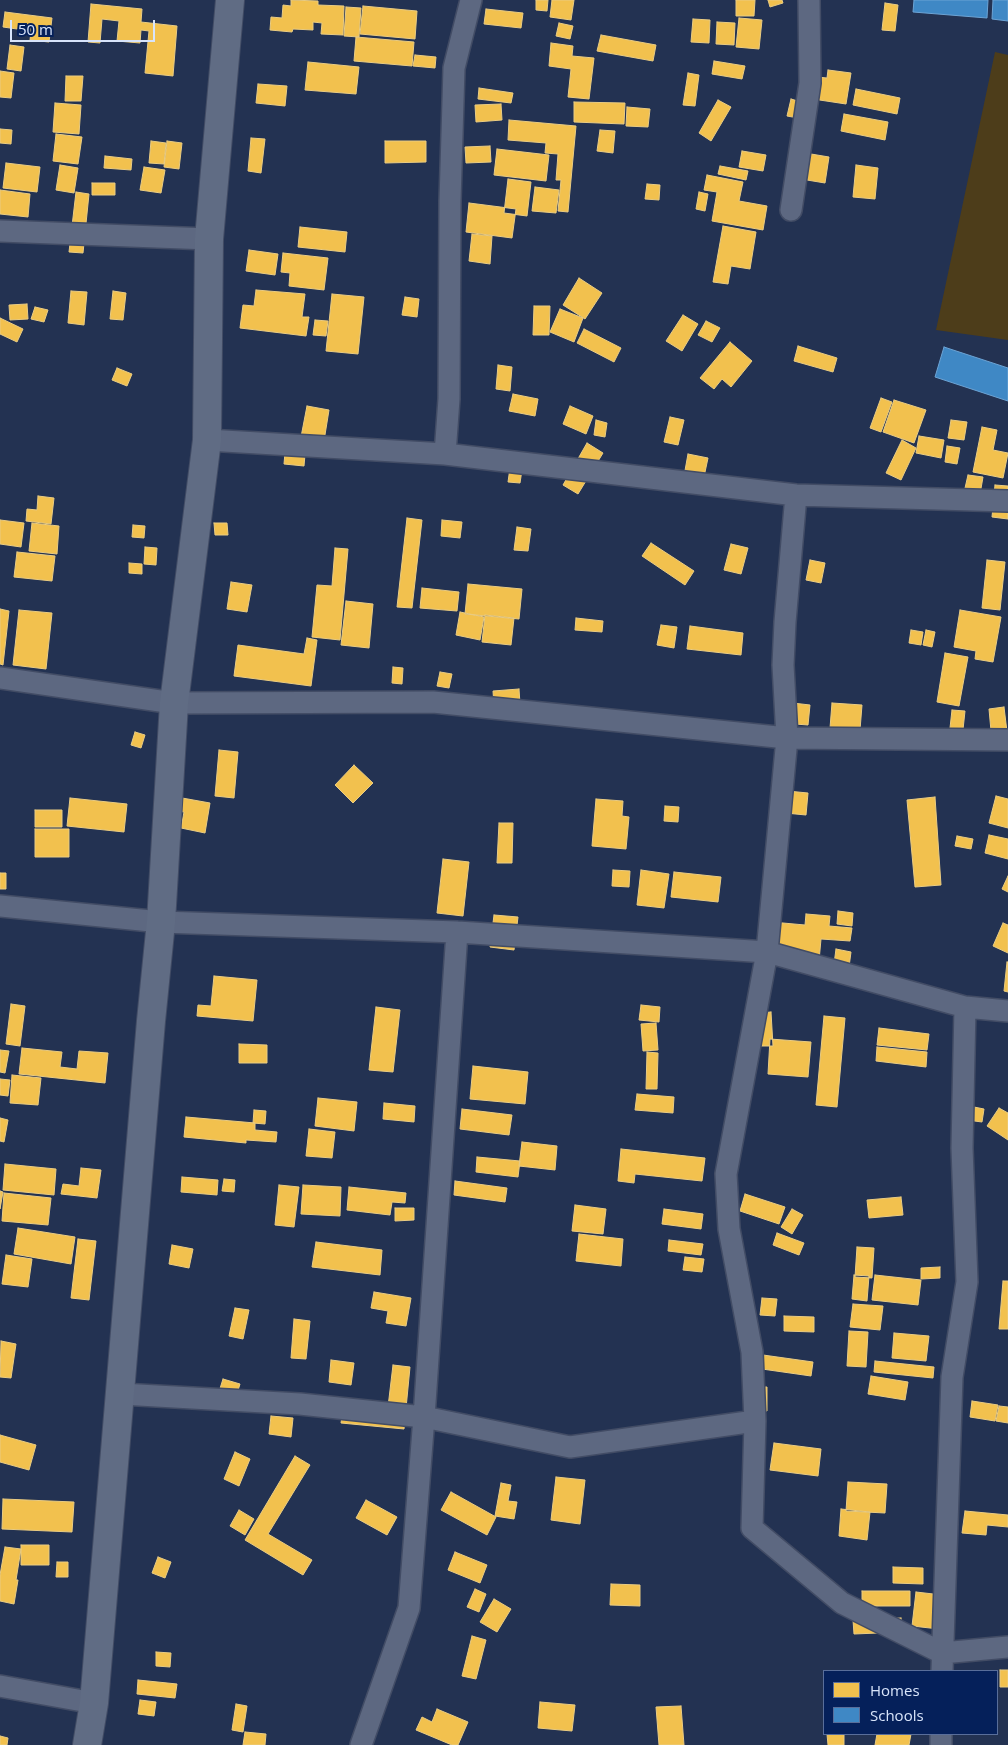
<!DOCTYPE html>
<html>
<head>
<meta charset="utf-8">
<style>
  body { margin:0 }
  #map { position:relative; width:1008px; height:1745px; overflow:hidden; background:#233252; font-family:"Open Sans",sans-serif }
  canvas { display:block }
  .legend { position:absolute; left:823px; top:1670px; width:175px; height:65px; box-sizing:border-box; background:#05205a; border:1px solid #596e9a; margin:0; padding:6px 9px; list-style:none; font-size:15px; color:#d8e4fa }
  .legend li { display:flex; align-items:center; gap:10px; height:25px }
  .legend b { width:25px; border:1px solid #596e9a }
  .scale { position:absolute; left:10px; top:20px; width:145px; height:22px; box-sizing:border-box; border:2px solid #d8e4fa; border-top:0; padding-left:6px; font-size:15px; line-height:18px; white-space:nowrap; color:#d8e4fa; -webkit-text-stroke:4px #05205a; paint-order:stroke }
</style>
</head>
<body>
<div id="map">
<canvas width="1008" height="1745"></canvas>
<ul class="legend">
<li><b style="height:14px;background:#f2c14e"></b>Homes</li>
<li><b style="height:14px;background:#3f88c5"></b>Schools</li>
</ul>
<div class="scale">50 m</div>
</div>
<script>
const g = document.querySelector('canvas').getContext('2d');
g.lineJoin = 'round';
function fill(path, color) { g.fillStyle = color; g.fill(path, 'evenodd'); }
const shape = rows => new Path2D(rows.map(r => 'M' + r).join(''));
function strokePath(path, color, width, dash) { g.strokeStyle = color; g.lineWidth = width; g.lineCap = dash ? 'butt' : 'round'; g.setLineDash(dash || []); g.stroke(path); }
const green = shape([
  [995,52,1008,55,1008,340,936,330]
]);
const homes = shape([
  [291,0,318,1,318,5,344,6,343,35,321,34,322,23,313,22,313,30,293,29,292,32,270,30,271,17,282,18,283,5,291,6,291,0],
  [536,0,548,0,547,11,536,10,536,0],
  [552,0,574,0,571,20,550,17,552,0],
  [736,0,755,0,754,16,736,16,736,0],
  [768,0,782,0,783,3,770,7,768,0],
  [885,3,898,5,895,31,882,30,885,3],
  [91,4,142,9,141,22,177,26,173,76,145,73,149,31,141,30,140,43,117,41,119,21,102,19,100,43,88,42,91,4],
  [363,6,417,11,415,39,360,34,363,6],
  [346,7,361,8,359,37,344,36,346,7],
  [486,9,523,13,521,28,484,24,486,9],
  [5,12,52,18,49,42,30,40,31,31,3,27,5,12],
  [739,18,762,20,759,49,736,47,739,18],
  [693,19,710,20,709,43,691,42,693,19],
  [717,22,735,23,734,45,716,44,717,22],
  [559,23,573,26,570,39,556,36,559,23],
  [601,35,656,45,653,61,597,51,601,35],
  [356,37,414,42,412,66,354,61,356,37],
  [551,43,573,46,572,56,594,58,589,99,568,97,571,69,549,66,551,43],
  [10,45,24,47,21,71,7,69,10,45],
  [415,55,436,57,435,68,413,66,415,55],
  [714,61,745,66,742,79,712,74,714,61],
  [308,62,359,67,356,94,305,90,308,62],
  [828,70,851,73,846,104,813,99,817,77,827,78,828,70],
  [0,71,14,73,11,98,0,97,0,71],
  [688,73,699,75,695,106,683,105,688,73],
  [66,76,83,76,81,101,65,101,66,76],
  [258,84,287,86,285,106,256,103,258,84],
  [479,88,513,93,511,103,478,99,479,88],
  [856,89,900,98,897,114,853,105,856,89],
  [791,99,801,102,798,118,787,116,791,99],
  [718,100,731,107,711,141,699,133,718,100],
  [574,102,625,103,624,124,574,122,574,102],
  [55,103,81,105,79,134,53,132,55,103],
  [501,104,502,120,476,122,475,105,501,104],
  [627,107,650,109,648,127,626,126,627,107],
  [844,114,888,122,885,140,841,131,844,114],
  [509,120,576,126,568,212,558,211,561,180,556,180,558,154,545,153,546,143,508,140,509,120],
  [0,129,12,130,11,144,0,143,0,129],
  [600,130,615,131,613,153,597,151,600,130],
  [56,134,82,137,78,164,53,161,56,134],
  [251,138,265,139,261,173,248,171,251,138],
  [151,141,166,143,164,164,149,163,151,141],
  [167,141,182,143,179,169,164,167,167,141],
  [385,141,426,141,426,162,385,163,385,141],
  [490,146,491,162,466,163,465,147,490,146],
  [497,149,549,155,546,181,494,175,497,149],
  [742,151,766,155,763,171,739,167,742,151],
  [793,151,829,157,825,183,789,177,793,151],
  [105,156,132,159,131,170,104,168,105,156],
  [6,163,40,167,37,192,3,188,6,163],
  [60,165,78,168,74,193,56,190,60,165],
  [856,165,878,168,875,199,853,197,856,165],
  [720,166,748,171,746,180,718,174,720,166],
  [144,167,165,170,161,193,140,190,144,167],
  [707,175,743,182,739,201,767,206,763,230,712,221,717,192,704,190,707,175],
  [508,179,531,182,527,216,504,213,508,179],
  [92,183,115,183,115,195,92,195,92,183],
  [647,184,660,185,659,200,645,199,647,184],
  [535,187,559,190,556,213,532,211,535,187],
  [0,190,30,194,28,217,0,214,0,190],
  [76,192,89,194,83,253,69,252,76,192],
  [699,192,708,194,705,211,696,209,699,192],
  [469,203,516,209,512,238,466,232,469,203],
  [723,226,756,232,750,269,731,266,728,284,713,282,723,226],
  [300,227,347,232,345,252,298,247,300,227],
  [472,234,492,236,490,264,469,261,472,234],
  [249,250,278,254,275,275,246,271,249,250],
  [283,253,328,258,324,290,289,286,290,273,281,272,283,253],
  [579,278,602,293,585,319,563,305,579,278],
  [256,290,305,294,302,317,309,317,306,336,240,328,243,305,254,306,256,290],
  [71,291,87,292,84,325,68,323,71,291],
  [113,291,126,293,123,320,110,319,113,291],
  [332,294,364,297,358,354,326,351,332,294],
  [405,297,419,299,417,317,402,315,405,297],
  [27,304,28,319,10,320,9,305,27,304],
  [534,306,550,306,549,335,533,335,534,306],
  [35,307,48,310,44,322,31,319,35,307],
  [560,309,583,318,574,342,550,332,560,309],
  [683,315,698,324,682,351,666,341,683,315],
  [0,318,23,329,17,342,0,334,0,318],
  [315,320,328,321,326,336,313,335,315,320],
  [706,321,720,328,712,342,698,335,706,321],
  [584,329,621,348,614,362,577,343,584,329],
  [730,342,752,361,731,387,722,379,714,389,700,378,730,342],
  [798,346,837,358,833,372,794,361,798,346],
  [498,365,512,367,510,391,496,389,498,365],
  [117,368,132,374,127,386,112,380,117,368],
  [513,394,538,399,535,416,509,411,513,394],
  [881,398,892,402,881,432,870,428,881,398],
  [894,400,926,410,914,443,883,432,894,400],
  [307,406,329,410,324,441,301,437,307,406],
  [570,406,593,416,586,434,563,424,570,406],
  [670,417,684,420,678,445,664,442,670,417],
  [596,420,607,423,605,437,594,435,596,420],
  [951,420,967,422,964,440,948,438,951,420],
  [982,427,997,430,993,450,1008,453,1003,478,973,472,982,427],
  [919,436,944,440,941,458,916,453,919,436],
  [902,440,916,448,901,480,886,473,902,440],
  [286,441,306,443,304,466,284,464,286,441],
  [587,443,603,453,578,494,563,485,587,443],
  [947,446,960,448,957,464,945,462,947,446],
  [688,454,708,458,701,491,682,487,688,454],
  [510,468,522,470,520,483,508,482,510,468],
  [968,475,983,477,979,500,963,497,968,475],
  [995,485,1008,486,1008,519,992,517,995,485],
  [38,496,54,498,51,524,26,521,27,509,37,510,38,496],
  [407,518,422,520,412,608,397,607,407,518],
  [0,520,24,523,21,547,0,544,0,520],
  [442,520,462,522,460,538,441,536,442,520],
  [32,523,59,526,57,554,29,551,32,523],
  [214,523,227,523,228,535,215,535,214,523],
  [133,525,145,526,144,538,132,537,133,525],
  [517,527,531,529,528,551,514,550,517,527],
  [651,543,694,571,685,585,642,556,651,543],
  [731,544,748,548,741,574,724,570,731,544],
  [145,547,157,548,156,565,144,564,145,547],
  [335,548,348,549,340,640,312,637,317,585,332,586,335,548],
  [17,552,55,556,52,581,14,577,17,552],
  [810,560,825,563,821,583,806,580,810,560],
  [987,560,1005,562,1000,610,982,608,987,560],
  [129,563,142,564,142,574,129,573,129,563],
  [231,582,252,585,247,612,227,609,231,582],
  [468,584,522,589,519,619,465,614,468,584],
  [422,588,459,592,457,611,420,608,422,588],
  [346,601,373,604,369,648,341,645,346,601],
  [0,609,9,611,3,665,0,664,0,609],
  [19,610,52,613,46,669,13,665,19,610],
  [960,610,1001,617,993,662,975,659,976,651,954,647,960,610],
  [460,612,484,617,480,640,456,635,460,612],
  [485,615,514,618,511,645,482,642,485,615],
  [576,618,603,621,602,632,575,630,576,618],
  [661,625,677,627,674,648,657,645,661,625],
  [690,626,743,633,741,655,687,649,690,626],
  [911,630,923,632,921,645,909,643,911,630],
  [926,630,935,632,932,647,923,645,926,630],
  [307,638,317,640,311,686,234,676,238,645,304,654,307,638],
  [945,653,968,657,959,706,937,702,945,653],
  [393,667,403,668,402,684,392,683,393,667],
  [440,672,452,674,449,688,437,686,440,672],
  [519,689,520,704,494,706,493,691,519,689],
  [784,702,810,705,808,725,782,723,784,702],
  [832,703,862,705,860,730,830,728,832,703],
  [1004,707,1008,740,992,742,989,709,1004,707],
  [952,710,965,711,962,739,949,737,952,710],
  [135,732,145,735,141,748,131,745,135,732],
  [219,750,238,752,234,798,215,796,219,750],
  [354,765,373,783,353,803,335,785,354,765],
  [777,790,808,793,806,815,775,812,777,790],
  [171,796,210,803,205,833,181,828,184,812,169,810,171,796],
  [996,796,1008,799,1008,828,989,823,996,796],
  [935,797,941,885,915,887,907,800,935,797],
  [70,798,127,804,124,832,67,826,70,798],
  [596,799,623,801,622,816,629,817,626,849,592,846,596,799],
  [665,806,679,807,678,822,664,821,665,806],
  [35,810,62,810,62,827,35,827,35,810],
  [499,823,513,823,512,863,497,863,499,823],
  [35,829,69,829,69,857,35,857,35,829],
  [989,835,1008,839,1008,859,985,853,989,835],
  [957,836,973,839,971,849,955,846,957,836],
  [443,859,469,862,463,916,437,913,443,859],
  [613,870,630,871,629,887,612,886,613,870],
  [641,870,669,874,664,908,637,905,641,870],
  [674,872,721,877,718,902,671,897,674,872],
  [0,873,6,873,6,889,0,889,0,873],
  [1008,876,1008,892,1002,889,1008,876],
  [838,911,853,913,852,926,837,924,838,911],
  [806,914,830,916,829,926,852,928,850,941,821,939,818,972,787,969,789,949,770,947,772,922,805,925,806,914],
  [494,915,518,917,514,950,490,947,494,915],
  [1003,923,1008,925,1008,953,993,946,1003,923],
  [836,949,851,952,849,967,834,964,836,949],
  [1007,962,1008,962,1008,992,1004,991,1007,962],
  [214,976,257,980,253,1021,197,1016,198,1005,211,1006,214,976],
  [11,1004,25,1006,20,1046,6,1044,11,1004],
  [641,1005,660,1007,659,1022,639,1020,641,1005],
  [376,1007,400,1010,393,1072,369,1070,376,1007],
  [771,1012,773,1046,759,1046,757,1013,771,1012],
  [824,1016,845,1018,837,1107,816,1105,824,1016],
  [656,1023,658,1050,643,1051,641,1024,656,1023],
  [879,1028,929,1034,927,1050,877,1045,879,1028],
  [770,1039,811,1042,808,1077,768,1074,770,1039],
  [239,1044,267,1045,267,1063,239,1063,239,1044],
  [877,1047,927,1052,926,1067,876,1061,877,1047],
  [22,1048,62,1052,60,1067,77,1069,79,1051,108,1053,105,1083,19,1074,22,1048],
  [0,1050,9,1051,5,1073,0,1072,0,1050],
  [647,1052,658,1053,657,1089,646,1089,647,1052],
  [473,1066,528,1072,525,1104,470,1099,473,1066],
  [12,1075,41,1078,38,1105,10,1103,12,1075],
  [0,1079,10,1080,8,1096,0,1095,0,1079],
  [637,1094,674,1097,673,1113,635,1110,637,1094],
  [318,1098,357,1102,354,1131,315,1126,318,1098],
  [384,1103,415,1106,414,1122,383,1119,384,1103],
  [969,1106,984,1109,982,1122,967,1120,969,1106],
  [999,1108,1008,1113,1008,1140,987,1126,999,1108],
  [462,1109,512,1115,509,1135,460,1129,462,1109],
  [254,1110,266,1111,265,1124,253,1123,254,1110],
  [186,1117,255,1123,255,1130,277,1132,276,1142,246,1140,246,1143,184,1137,186,1117],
  [0,1118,8,1120,4,1142,0,1141,0,1118],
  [309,1129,335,1132,332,1158,306,1156,309,1129],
  [522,1142,557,1146,555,1170,519,1166,522,1142],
  [621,1149,705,1158,702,1181,635,1174,634,1183,618,1181,621,1149],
  [477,1157,520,1161,518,1177,476,1172,477,1157],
  [5,1164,56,1169,54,1195,3,1190,5,1164],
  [81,1168,101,1170,97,1198,61,1194,63,1184,79,1186,81,1168],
  [182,1177,218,1180,217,1195,181,1192,182,1177],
  [224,1179,235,1180,234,1192,222,1191,224,1179],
  [455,1181,507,1188,505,1202,454,1195,455,1181],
  [279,1185,299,1187,294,1227,275,1225,279,1185],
  [303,1185,341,1187,340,1216,301,1214,303,1185],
  [349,1187,406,1193,405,1203,392,1202,390,1215,347,1210,349,1187],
  [0,1191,3,1192,0,1209,0,1191],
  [4,1193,51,1198,48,1225,2,1221,4,1193],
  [745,1194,785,1207,779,1224,740,1211,745,1194],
  [901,1197,903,1215,869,1218,867,1200,901,1197],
  [575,1205,606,1209,603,1234,572,1231,575,1205],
  [395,1208,414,1208,414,1220,395,1221,395,1208],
  [664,1209,703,1214,701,1229,662,1224,664,1209],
  [792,1209,803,1215,792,1234,781,1227,792,1209],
  [18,1228,75,1237,71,1264,14,1254,18,1228],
  [777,1233,804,1243,799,1255,773,1245,777,1233],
  [579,1234,623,1239,621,1266,576,1261,579,1234],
  [78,1239,96,1241,89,1300,71,1298,78,1239],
  [669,1240,703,1244,701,1255,668,1251,669,1240],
  [316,1242,382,1250,380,1275,312,1267,316,1242],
  [172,1245,193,1249,189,1268,169,1264,172,1245],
  [857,1247,874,1248,872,1278,855,1277,857,1247],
  [6,1255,32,1259,28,1287,2,1284,6,1255],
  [685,1257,704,1259,702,1272,683,1270,685,1257],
  [940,1267,940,1278,921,1279,921,1268,940,1267],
  [854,1275,869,1276,867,1301,852,1299,854,1275],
  [875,1275,921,1280,918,1305,872,1300,875,1275],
  [1003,1281,1008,1281,1008,1329,999,1329,1003,1281],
  [374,1292,411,1298,406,1326,386,1323,388,1311,371,1308,374,1292],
  [762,1298,777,1299,775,1316,760,1315,762,1298],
  [853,1304,883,1306,880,1330,850,1327,853,1304],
  [235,1308,249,1310,243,1339,229,1336,235,1308],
  [784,1316,814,1317,814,1332,784,1331,784,1316],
  [294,1319,310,1321,306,1359,291,1358,294,1319],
  [849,1331,868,1332,866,1367,847,1366,849,1331],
  [894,1333,929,1336,926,1361,892,1358,894,1333],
  [1,1341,16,1344,11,1378,0,1377,1,1341],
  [763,1355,813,1362,811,1376,762,1369,763,1355],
  [331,1360,354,1363,351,1385,329,1382,331,1360],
  [875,1361,934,1367,933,1378,874,1372,875,1361],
  [393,1365,410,1367,404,1429,341,1423,344,1402,388,1407,393,1365],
  [871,1376,908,1382,905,1400,868,1394,871,1376],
  [223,1379,240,1384,235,1400,218,1395,223,1379],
  [753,1387,767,1387,767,1411,754,1411,753,1387],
  [972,1401,998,1405,995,1421,970,1417,972,1401],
  [999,1406,1008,1407,1008,1423,996,1421,999,1406],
  [271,1416,293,1418,291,1437,269,1434,271,1416],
  [0,1435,36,1445,29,1470,0,1462,0,1435],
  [774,1443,821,1449,818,1476,770,1470,774,1443],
  [235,1452,250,1459,239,1486,224,1479,235,1452],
  [295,1456,310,1465,268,1534,312,1560,303,1575,245,1540,295,1456],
  [556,1477,585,1480,580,1524,551,1520,556,1477],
  [848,1482,887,1484,885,1513,846,1511,848,1482],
  [501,1483,511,1485,508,1501,517,1502,514,1519,495,1516,501,1483],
  [451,1492,496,1517,487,1535,441,1510,451,1492],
  [3,1499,74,1502,72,1532,2,1529,3,1499],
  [366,1500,397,1517,387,1535,356,1518,366,1500],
  [841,1509,870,1512,867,1540,839,1536,841,1509],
  [239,1510,254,1519,245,1535,230,1526,239,1510],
  [965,1511,1008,1515,1008,1527,987,1525,986,1535,962,1533,965,1511],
  [21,1545,49,1545,49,1565,21,1565,21,1545],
  [5,1547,21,1549,16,1580,18,1580,14,1604,0,1601,0,1575,5,1547],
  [455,1552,487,1565,480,1583,448,1570,455,1552],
  [158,1557,171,1562,165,1578,152,1573,158,1557],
  [57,1562,68,1562,68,1577,56,1577,57,1562],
  [893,1567,923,1568,923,1584,893,1583,893,1567],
  [611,1584,640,1585,640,1606,610,1605,611,1584],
  [475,1589,486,1594,479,1612,467,1607,475,1589],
  [862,1591,910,1591,910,1606,862,1606,862,1591],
  [916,1592,942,1595,939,1629,912,1626,916,1592],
  [494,1599,511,1609,497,1632,480,1622,494,1599],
  [901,1618,902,1632,854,1634,853,1620,901,1618],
  [472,1636,486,1640,476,1679,462,1676,472,1636],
  [156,1652,171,1653,170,1667,156,1666,156,1652],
  [1000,1670,1008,1670,1008,1687,1000,1687,1000,1670],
  [138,1680,177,1684,175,1698,137,1694,138,1680],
  [140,1700,156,1702,154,1716,138,1714,140,1700],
  [540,1702,575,1705,572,1731,538,1728,540,1702],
  [236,1704,247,1706,243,1732,232,1730,236,1704],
  [681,1706,684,1745,659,1745,656,1707,681,1706],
  [437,1709,468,1722,458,1745,452,1745,416,1730,422,1717,432,1722,437,1709],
  [245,1732,266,1734,265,1745,243,1745,245,1732],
  [827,1734,844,1734,844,1745,828,1745,827,1734],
  [877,1734,911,1734,909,1745,875,1745,877,1734],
  [0,1736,8,1738,7,1745,0,1745,0,1736]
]);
const schools = shape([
  [914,0,988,0,987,18,913,12,914,0],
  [993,0,1008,0,1008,21,992,19,993,0],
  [944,347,1008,368,1008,401,935,377,944,347]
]);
const street = shape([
  [791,210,810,83,809,0],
  [0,231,209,239],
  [207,440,445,454,796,495,1008,501],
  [445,454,449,399,450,201,454,68,471,0],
  [796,495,785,622,783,665,787,738,767,952,726,1174,729,1229,752,1352,755,1421,752,1528,842,1603,942,1653,1008,1647],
  [0,678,174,703,433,702,787,738,1008,740],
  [0,906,161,922,457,932,767,952,965,1007,1008,1011],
  [121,1394,300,1404,424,1417,457,932],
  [942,1671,952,1377,967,1282,962,1148,965,1007],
  [0,1686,94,1703],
  [361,1745,409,1608,424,1417,570,1447,755,1421],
  [941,1745,941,1734]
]);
const secondary = shape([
  [87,1745,94,1703,151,1021,161,922,174,703,207,440,209,239,230,0]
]);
fill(green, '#4d3d1a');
fill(homes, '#f2c14e');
strokePath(homes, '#eacc82', 1);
fill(schools, '#3f88c5');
strokePath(schools, '#6da4d5', 1);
strokePath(street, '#424c65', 24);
strokePath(secondary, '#424c65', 30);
strokePath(street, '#5d6881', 21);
strokePath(secondary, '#606c84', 28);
</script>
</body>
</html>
